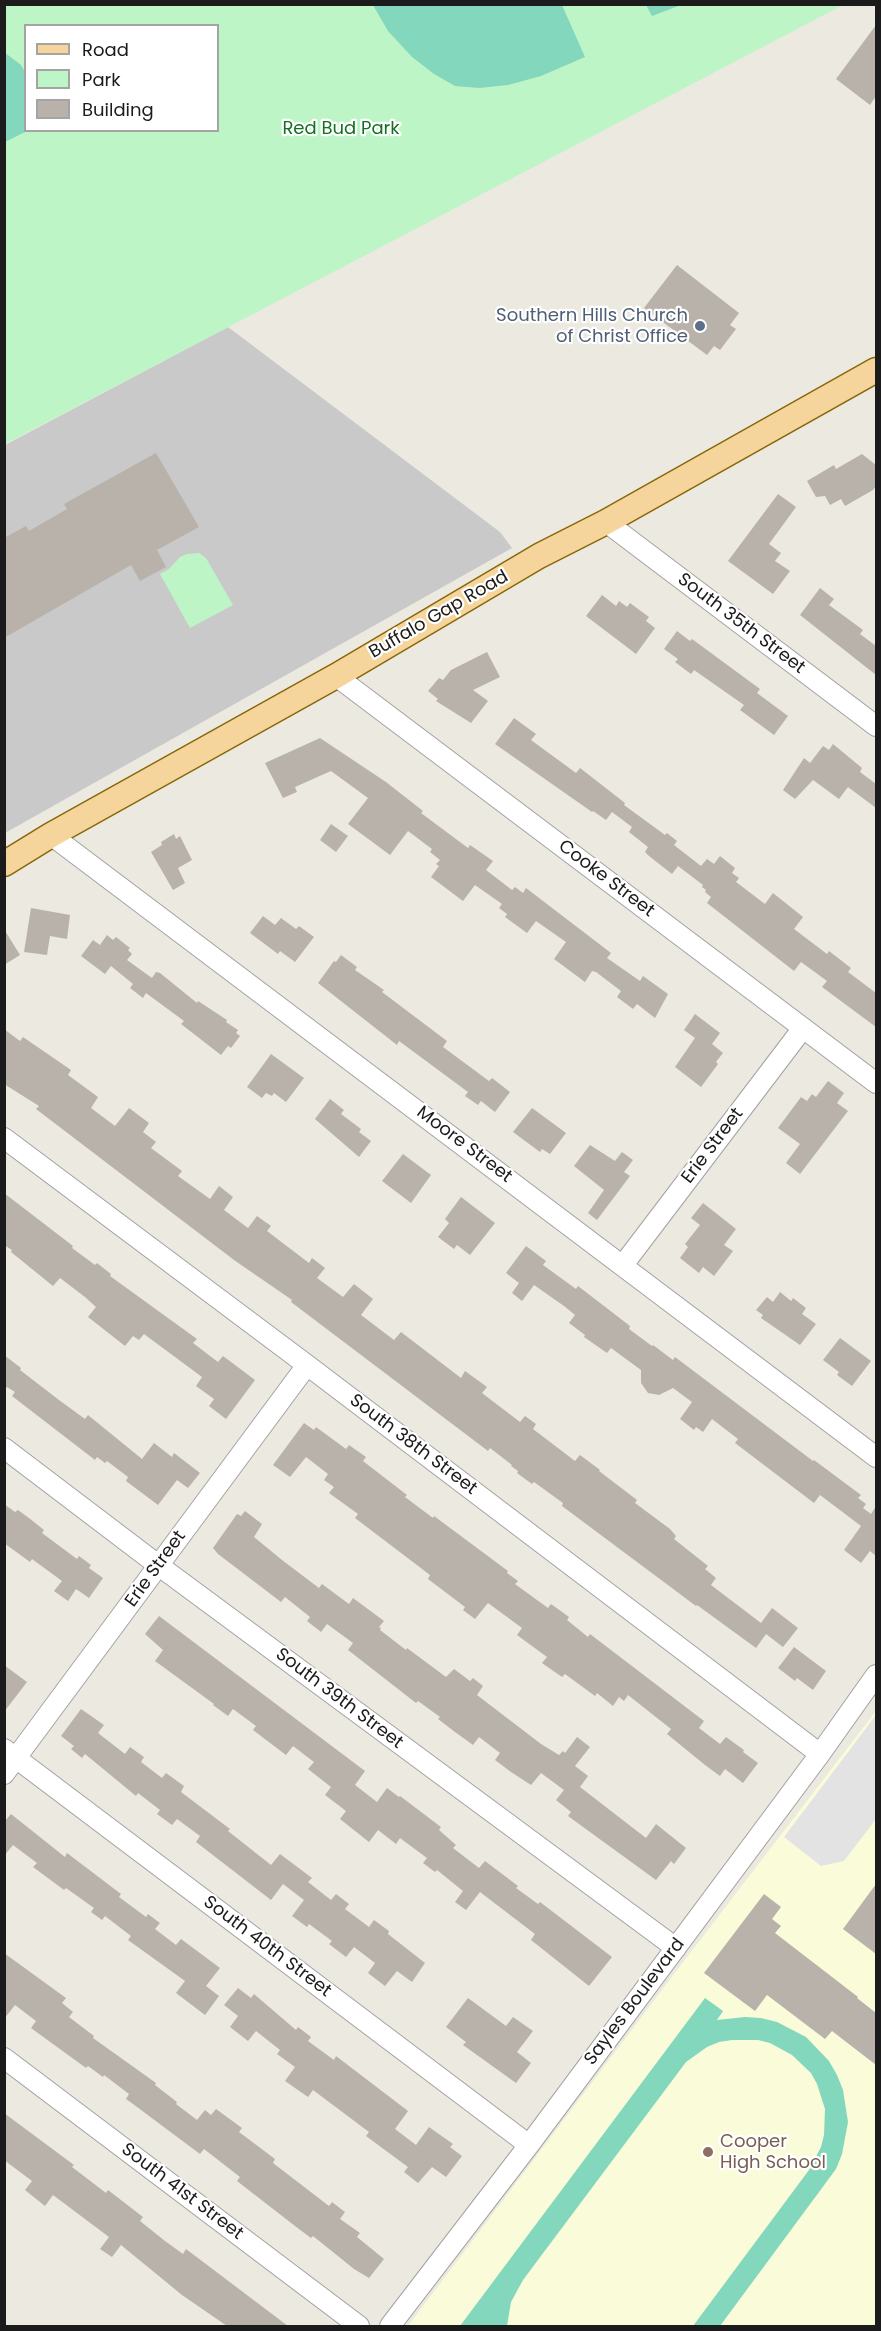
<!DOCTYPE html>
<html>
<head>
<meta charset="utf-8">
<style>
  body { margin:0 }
  #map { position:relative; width:881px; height:2331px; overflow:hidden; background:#ece9e0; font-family:Poppins,sans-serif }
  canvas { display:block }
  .frame { position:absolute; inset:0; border:6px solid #1b1b1b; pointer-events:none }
  .legend { position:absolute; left:24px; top:24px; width:195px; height:108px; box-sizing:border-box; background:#fff; border:2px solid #a4a4a4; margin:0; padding:8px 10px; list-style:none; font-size:18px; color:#1b1b1b }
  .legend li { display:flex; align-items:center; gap:12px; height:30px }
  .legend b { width:30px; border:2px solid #a4a4a4 }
</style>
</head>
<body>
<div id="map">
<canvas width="881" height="2331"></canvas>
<div class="frame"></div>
<ul class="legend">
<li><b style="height:8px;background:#f5d59c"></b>Road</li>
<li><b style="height:16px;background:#bef5c7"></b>Park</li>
<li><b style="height:16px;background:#b8b2aa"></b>Building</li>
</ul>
</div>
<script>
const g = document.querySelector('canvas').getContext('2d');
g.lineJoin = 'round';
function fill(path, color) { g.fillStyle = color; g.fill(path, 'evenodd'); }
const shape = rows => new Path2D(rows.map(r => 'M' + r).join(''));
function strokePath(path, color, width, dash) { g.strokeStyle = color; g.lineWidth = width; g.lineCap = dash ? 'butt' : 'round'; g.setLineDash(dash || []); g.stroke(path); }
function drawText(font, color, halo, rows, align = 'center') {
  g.font = font + ' Poppins,sans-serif'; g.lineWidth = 4.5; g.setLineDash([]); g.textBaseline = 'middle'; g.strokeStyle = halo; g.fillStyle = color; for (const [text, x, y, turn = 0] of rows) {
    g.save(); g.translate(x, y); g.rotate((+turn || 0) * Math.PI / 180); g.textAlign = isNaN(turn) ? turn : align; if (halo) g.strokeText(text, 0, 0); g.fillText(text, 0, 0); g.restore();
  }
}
const education = shape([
  [876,1711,876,2326,408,2326,671,1978]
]);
const religious = shape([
  [228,327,500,532,512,548,5,833,5,445]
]);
const park = shape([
  [5,5,843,5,5,444],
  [26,26,218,26,218,130,26,130],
  [199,553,206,558,233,605,190,628,160,574,169,569,180,557,187,554]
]);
const pitch = shape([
  [373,5,562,5,585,57,541,76,508,85,479,88,455,86,434,74,412,57,388,31],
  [646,5,681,5,652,16],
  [4,52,21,65,25,72,27,131,5,142],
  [705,1998,723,2011,717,2020,745,2017,761,2018,777,2022,806,2037,829,2061,837,2075,843,2090,848,2122,842,2154,836,2169,720,2326,693,2326,809,2170,821,2147,824,2135,825,2109,817,2084,811,2073,792,2055,770,2043,758,2040,732,2040,719,2042,707,2047,686,2062,523,2280,511,2302,507,2326,460,2326]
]);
const parking = shape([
  [876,1715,876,1819,844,1861,821,1866,784,1837]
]);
const building = shape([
  [876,25,876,96,870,105,836,79],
  [677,265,739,313,730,325,736,329,720,350,714,346,707,355,644,308],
  [156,453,199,527,157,550,166,567,140,581,131,565,4,638,4,538,26,526,29,531,67,509,64,504],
  [862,454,876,465,876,486,873,490,845,506,841,499,830,505,825,496,816,497,807,481,834,465,836,469],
  [778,494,796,507,769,544,781,553,775,561,790,571,773,594,728,561],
  [820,588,834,599,829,605,863,630,860,634,876,646,876,675,800,615],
  [602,595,616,606,619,601,627,607,630,603,649,617,646,621,655,628,636,654,586,616],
  [677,631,690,641,692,639,760,689,757,693,788,716,774,735,740,710,744,705,694,670,691,674,675,662,678,659,664,649],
  [487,652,500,677,473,690,488,701,471,723,436,701,438,699,428,691,439,678,443,680,451,670],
  [514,718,536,734,531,740,576,773,580,768,625,803,624,805,665,835,667,833,677,841,674,845,701,866,707,859,714,864,720,856,735,868,732,873,739,878,736,882,765,904,773,893,803,917,794,929,827,954,829,951,851,968,848,972,876,993,876,1027,822,987,827,981,801,962,794,971,707,903,711,897,705,892,706,890,702,887,703,885,678,866,672,874,649,856,645,852,648,847,629,832,632,827,612,812,606,820,593,811,592,812,495,744],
  [320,738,386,782,423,811,421,813,468,848,470,845,493,861,486,870,512,890,515,887,523,893,526,888,611,953,607,958,640,981,643,976,668,994,655,1018,637,1004,633,1009,617,997,621,991,596,972,592,971,585,982,554,959,566,942,536,921,527,933,505,917,507,914,499,908,502,904,475,885,463,901,431,877,439,866,436,864,440,860,430,852,432,849,408,831,390,855,348,824,368,798,331,771,295,787,297,792,283,798,265,763],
  [833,744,862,768,860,772,876,784,876,808,848,787,839,799,813,780,795,799,783,790,804,758,810,763,823,746,829,750],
  [331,824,348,836,336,852,320,840],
  [174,834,176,839,180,836,192,860,178,868,185,883,173,890,151,852,162,845,161,842],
  [31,908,70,915,67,939,50,936,47,955,24,952],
  [263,916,275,925,281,918,296,929,299,926,314,937,295,962,280,951,278,954,250,933],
  [4,929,20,955,4,965],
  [107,935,113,940,116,937,130,948,128,950,132,954,127,960,152,978,156,972,160,973,197,1003,198,1001,227,1020,226,1022,238,1030,236,1033,240,1036,231,1048,228,1046,221,1055,181,1024,184,1021,146,993,143,998,130,988,133,984,111,966,105,974,81,956,93,940,100,945],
  [341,955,357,967,355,970,384,990,382,992,447,1041,443,1047,489,1081,492,1078,510,1092,495,1112,481,1101,478,1105,465,1096,468,1092,399,1041,397,1045,318,983,334,961,336,962],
  [695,1014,720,1033,712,1044,723,1053,716,1062,718,1064,701,1087,675,1067,695,1038,684,1030],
  [4,1029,20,1041,23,1037,71,1070,68,1075,98,1097,91,1108,115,1126,129,1108,149,1123,143,1132,156,1142,151,1148,182,1171,178,1176,210,1199,219,1186,233,1197,224,1210,248,1228,257,1216,271,1226,267,1231,309,1263,312,1258,325,1268,317,1278,343,1297,354,1284,373,1299,361,1315,394,1340,401,1332,461,1378,465,1371,487,1387,482,1393,520,1422,525,1416,536,1424,533,1429,575,1461,580,1455,600,1470,599,1471,637,1500,635,1503,670,1529,676,1536,674,1539,708,1566,705,1569,716,1578,711,1585,761,1623,772,1608,798,1628,783,1647,766,1634,756,1648,697,1605,696,1606,562,1506,563,1503,534,1482,532,1484,517,1473,518,1471,511,1466,512,1465,490,1448,488,1451,291,1302,292,1300,234,1260,36,1109,39,1106,4,1084],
  [271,1054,304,1078,286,1102,274,1093,272,1096,266,1093,262,1098,247,1087],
  [828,1081,844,1093,837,1103,848,1111,800,1174,786,1163,800,1144,778,1128,801,1097,807,1101,812,1094,816,1097],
  [330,1099,344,1110,341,1114,361,1129,359,1132,371,1141,359,1157,315,1119],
  [532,1108,566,1133,550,1154,542,1149,540,1152,513,1132],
  [590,1145,615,1161,622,1152,633,1160,624,1172,630,1176,597,1220,588,1213,604,1190,574,1166],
  [403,1154,431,1175,411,1203,382,1181],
  [4,1193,73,1246,72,1248,95,1265,97,1263,111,1274,110,1276,197,1339,193,1343,218,1362,223,1356,255,1380,226,1419,209,1406,214,1399,196,1386,202,1377,144,1334,139,1340,133,1336,125,1346,88,1317,96,1307,85,1297,60,1278,53,1286,11,1252,12,1250,4,1245],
  [461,1197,495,1223,470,1255,457,1245,454,1249,438,1237,449,1223,445,1219],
  [703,1203,736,1229,724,1245,733,1251,714,1276,703,1267,699,1273,680,1258,688,1247,685,1244,700,1225,691,1218],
  [526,1246,546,1261,543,1265,576,1289,578,1286,630,1326,629,1329,652,1346,653,1345,673,1360,675,1357,813,1461,814,1460,861,1495,858,1498,866,1504,863,1508,871,1514,876,1506,876,1556,870,1551,861,1563,844,1550,861,1526,820,1495,814,1503,735,1443,738,1439,712,1419,703,1432,696,1427,694,1430,680,1419,692,1402,673,1388,659,1395,648,1393,641,1383,641,1370,611,1348,607,1353,584,1337,585,1335,569,1323,575,1315,564,1306,534,1285,522,1301,512,1293,519,1283,506,1273],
  [780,1292,791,1301,793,1298,806,1308,802,1314,816,1324,800,1345,761,1318,763,1315,756,1310,767,1297,773,1302],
  [840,1338,871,1361,852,1386,837,1375,839,1372,823,1360],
  [4,1355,21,1368,20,1370,59,1400,85,1419,88,1415,142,1459,154,1443,172,1457,174,1453,200,1473,188,1488,177,1480,158,1505,126,1481,128,1477,107,1461,105,1463,97,1457,95,1460,12,1396,15,1392,7,1387,4,1390],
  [304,1423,314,1430,316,1427,346,1449,349,1445,366,1457,363,1461,407,1495,405,1497,433,1518,434,1516,508,1571,507,1573,518,1581,515,1584,548,1608,551,1604,569,1617,567,1620,588,1637,590,1634,704,1721,699,1728,720,1744,726,1737,744,1750,743,1752,758,1763,743,1783,725,1769,720,1776,705,1765,667,1734,671,1729,628,1695,624,1701,619,1697,613,1706,597,1693,595,1696,565,1674,562,1677,542,1663,547,1657,517,1635,522,1628,488,1603,475,1619,463,1610,465,1607,428,1579,430,1575,355,1518,358,1514,329,1493,334,1487,324,1480,328,1474,306,1457,290,1477,273,1465],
  [4,1504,15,1512,18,1510,29,1518,44,1530,42,1533,77,1559,79,1556,91,1565,89,1568,103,1578,89,1598,76,1589,68,1601,54,1591,62,1581,32,1559,30,1562,4,1543],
  [245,1511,262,1524,254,1537,282,1560,319,1588,322,1584,349,1604,353,1598,384,1621,379,1627,381,1628,380,1630,406,1650,407,1648,446,1677,454,1669,470,1681,473,1678,483,1686,477,1695,541,1744,559,1755,563,1751,565,1753,577,1737,590,1747,575,1766,588,1776,580,1787,646,1838,656,1824,686,1848,674,1864,671,1861,656,1880,568,1816,571,1812,556,1800,564,1790,541,1773,531,1785,511,1772,495,1760,500,1753,479,1737,473,1745,455,1732,438,1719,440,1717,418,1701,416,1703,348,1650,353,1643,327,1624,321,1632,307,1621,310,1617,285,1597,281,1602,218,1554,213,1548,237,1514,241,1516],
  [159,1616,365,1771,355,1785,377,1802,387,1788,399,1797,400,1796,441,1827,439,1830,456,1845,453,1848,479,1868,485,1861,518,1886,516,1888,538,1904,540,1902,612,1957,589,1986,531,1940,535,1934,480,1892,466,1910,455,1902,463,1891,437,1870,435,1872,423,1863,427,1858,400,1838,396,1844,378,1830,369,1842,340,1819,346,1811,325,1795,331,1787,308,1769,314,1762,293,1746,286,1755,253,1730,256,1726,233,1709,228,1716,213,1705,214,1704,155,1661,163,1650,145,1634],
  [794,1647,826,1671,813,1690,797,1678,795,1681,778,1668],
  [4,1665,27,1682,4,1712],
  [81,1709,104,1725,98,1733,125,1754,130,1747,144,1757,141,1762,162,1778,166,1773,184,1786,181,1792,230,1829,228,1831,271,1865,280,1854,312,1878,308,1882,331,1900,336,1894,349,1904,345,1909,369,1927,374,1920,389,1931,388,1934,425,1963,412,1982,397,1971,385,1986,368,1973,375,1963,354,1947,346,1957,329,1944,332,1941,309,1924,307,1927,292,1916,304,1900,283,1884,271,1900,196,1842,200,1836,177,1819,172,1825,157,1814,160,1810,138,1793,136,1796,85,1754,82,1758,71,1749,74,1746,61,1736],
  [11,1814,65,1857,67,1853,121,1894,119,1897,146,1917,148,1914,160,1923,155,1929,176,1945,181,1939,220,1968,206,1986,219,1996,205,2015,176,1993,185,1981,128,1940,131,1936,105,1916,102,1920,91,1912,94,1908,66,1888,64,1890,33,1867,37,1863,13,1845,4,1856,4,1822],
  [876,1884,876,1954,843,1929],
  [764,1894,781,1907,772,1919,781,1926,775,1933,858,1997,857,1998,876,2013,876,2065,832,2031,825,2039,767,1995,755,2011,704,1973],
  [4,1953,66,1998,62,2003,73,2012,69,2017,94,2036,93,2038,156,2083,155,2085,177,2102,176,2104,197,2120,205,2110,211,2115,216,2109,242,2128,239,2132,275,2159,273,2163,329,2206,332,2202,345,2212,340,2219,360,2233,357,2237,384,2259,369,2278,354,2269,313,2236,311,2238,295,2226,237,2181,240,2177,204,2149,200,2154,133,2104,126,2099,129,2094,104,2075,103,2077,88,2066,86,2068,31,2028,36,2021,15,2005,4,2019],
  [238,1988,251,1998,254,1994,296,2030,298,2027,311,2037,308,2041,334,2060,336,2056,408,2111,395,2129,416,2145,429,2127,453,2144,450,2147,462,2156,446,2177,432,2167,418,2183,404,2172,408,2167,366,2136,369,2132,313,2090,308,2097,285,2081,295,2067,277,2054,280,2050,256,2031,248,2041,230,2027,238,2016,224,2005],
  [468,1998,506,2026,513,2017,533,2031,517,2052,531,2063,516,2083,463,2045,466,2042,446,2027],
  [4,2113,74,2165,72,2167,106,2193,108,2190,143,2217,140,2221,165,2241,183,2254,186,2249,288,2326,227,2326,182,2295,121,2245,112,2257,100,2249,109,2237,53,2195,45,2206,25,2190,32,2181,4,2160]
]);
const minor = shape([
  [606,522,876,726],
  [336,676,876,1083],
  [51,835,876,1457],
  [4,1138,307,1365,820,1754],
  [623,1265,803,1028],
  [4,1448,158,1565,676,1948],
  [4,1749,529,2145],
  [4,1774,307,1365],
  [4,2058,359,2326],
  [390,2326,529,2145,820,1754,876,1675]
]);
const major = shape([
  [4,864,51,835,336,676,539,556,606,522,876,370]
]);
const markers = [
  [700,326,6,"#5c6f8a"],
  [708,2152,6,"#8d6e63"]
];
const parkNames = [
  ["Red Bud Park",341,129]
];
const serviceNames = [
  ["Southern Hills Church",688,316],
  ["of Christ Office",688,337]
];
const streetNames = [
  ["Buffalo Gap Road",439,615,-30],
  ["South 35th Street",741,624,37],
  ["Cooke Street",606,879,37],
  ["Moore Street",464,1145,37],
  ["Erie Street",713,1146,-53],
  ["South 38th Street",413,1445,37],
  ["Erie Street",156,1569,-54],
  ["South 39th Street",339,1699,37],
  ["South 40th Street",267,1947,37],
  ["Sayles Boulevard",635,2002,-53],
  ["South 41st Street",182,2192,37]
];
const educationNames = [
  ["Cooper",720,2142],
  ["High School",720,2163]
];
fill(education, '#fafcd9');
fill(religious, '#c9c9c9');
fill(park, '#bef5c7');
fill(pitch, '#82d7bc');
fill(parking, '#e3e3e3');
fill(building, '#b8b2aa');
strokePath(minor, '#a2a2a2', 22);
strokePath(major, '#886709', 27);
strokePath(minor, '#fff', 20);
strokePath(major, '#f5d59c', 24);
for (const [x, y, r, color] of markers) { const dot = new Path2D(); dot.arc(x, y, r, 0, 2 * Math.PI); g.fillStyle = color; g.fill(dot); strokePath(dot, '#fff', 2); }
drawText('18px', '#127020', '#fff', parkNames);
drawText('18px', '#4e5e75', '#fff', serviceNames, 'right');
drawText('18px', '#1b1b1b', '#fff', streetNames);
drawText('18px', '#785e54', '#fff', educationNames, 'left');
</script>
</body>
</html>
